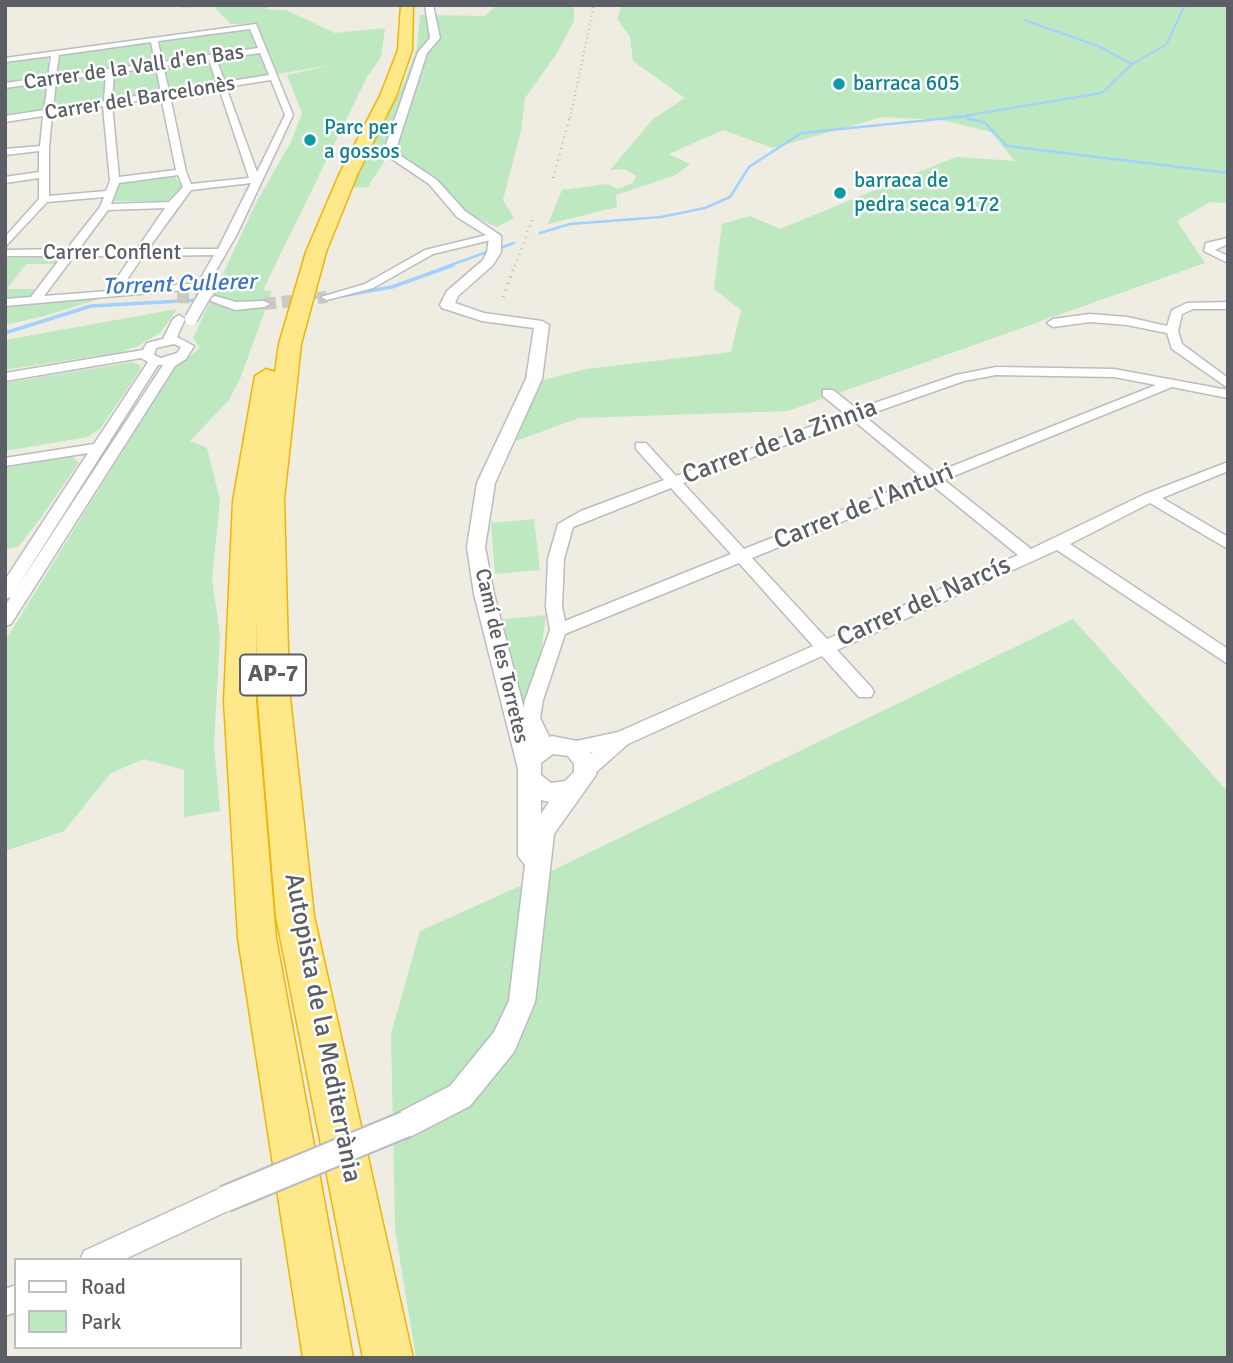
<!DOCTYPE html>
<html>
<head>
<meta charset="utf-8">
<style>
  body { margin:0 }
  #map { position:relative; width:1233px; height:1363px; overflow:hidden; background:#efede2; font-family:Signika,sans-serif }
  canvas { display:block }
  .frame { position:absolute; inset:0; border:7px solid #5b5e64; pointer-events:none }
  .legend { position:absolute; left:14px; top:1258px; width:228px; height:91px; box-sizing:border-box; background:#fff; border:2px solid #bdbfc1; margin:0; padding:9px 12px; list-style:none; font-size:21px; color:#5b5e64 }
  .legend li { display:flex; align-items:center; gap:14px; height:35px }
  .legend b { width:35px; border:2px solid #bdbfc1 }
</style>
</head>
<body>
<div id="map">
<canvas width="1233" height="1363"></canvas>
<div class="frame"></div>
<ul class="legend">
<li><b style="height:9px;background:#fff"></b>Road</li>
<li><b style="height:19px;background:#bde8c0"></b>Park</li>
</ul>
</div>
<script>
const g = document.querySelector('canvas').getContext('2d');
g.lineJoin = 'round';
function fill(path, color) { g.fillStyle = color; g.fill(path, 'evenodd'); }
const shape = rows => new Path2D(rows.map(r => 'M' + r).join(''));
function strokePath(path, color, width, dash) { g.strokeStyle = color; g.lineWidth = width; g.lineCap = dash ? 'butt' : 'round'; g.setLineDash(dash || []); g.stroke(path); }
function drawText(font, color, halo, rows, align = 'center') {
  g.font = font + ' Signika,sans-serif'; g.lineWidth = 5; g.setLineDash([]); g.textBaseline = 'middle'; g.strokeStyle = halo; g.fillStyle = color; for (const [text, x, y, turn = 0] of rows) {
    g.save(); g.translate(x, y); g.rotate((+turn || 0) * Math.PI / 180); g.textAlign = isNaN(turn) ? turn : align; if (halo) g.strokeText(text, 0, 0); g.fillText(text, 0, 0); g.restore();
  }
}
const green = shape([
  [170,5,275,5,264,9,286,10,335,33,385,28,381,57,367,77,263,290,272,291,240,379,229,400,190,441,207,448,220,500,212,579,220,635,214,745,220,811,184,817,184,770,144,759,111,773,64,831,5,851,5,641,174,368,200,348,193,338,257,201,291,142,302,113,287,75,332,65,278,74,257,24,231,24,213,6,184,8],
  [497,5,574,5,574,21,557,53,525,98,521,131,503,200,514,218,497,227,474,217,387,157,368,187,349,188,403,85,417,48,420,15,485,16],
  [622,5,1228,5,1228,203,1210,202,1177,221,1205,263,788,411,579,418,516,441,540,381,586,369,731,352,741,310,714,289,722,224,750,216,780,229,956,157,1015,161,991,132,942,120,882,117,773,148,723,130,669,154,690,164,676,175,616,195,617,207,548,224,562,190,607,184,618,189,633,183,636,176,624,169,610,170,653,119,685,98,633,61,630,37,617,19],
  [250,27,271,75,56,108,56,55],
  [48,57,48,79,5,85,5,62],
  [49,82,45,109,5,114,5,88],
  [174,175,182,187,167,201,114,201,118,183],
  [5,258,54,257,60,258,56,264,26,264,7,289,38,289,30,298,5,300],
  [103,298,44,316,5,325,5,306],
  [177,309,161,332,138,346,121,352,5,370,5,340],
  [132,362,140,365,140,370,100,429,88,437,5,451,5,383],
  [71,456,79,463,37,523,18,547,5,549,5,468],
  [534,519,540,570,495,574,491,523],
  [546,615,534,704,510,701,497,620],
  [1073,619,1228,792,1228,1358,416,1358,395,1229,391,1034,420,931,520,886]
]);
const streamFar2 = shape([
  [1024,20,1098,46,1132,64],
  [951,118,1102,93,1132,64,1166,45,1185,5]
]);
const streamFar1 = shape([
  [968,119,984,122,1007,146,1228,173],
  [540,233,570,224,661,217,705,208,730,197,749,167,801,133,969,116],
  [503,247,514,243],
  [448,266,487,252]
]);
const stream = shape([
  [341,296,392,287,453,265],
  [315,297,325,297],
  [253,302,273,300],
  [5,333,91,306,199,300]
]);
const minorTunnel = shape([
  [177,297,215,299],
  [264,304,327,297]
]);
const minor = shape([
  [256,24,293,115,237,234,206,288,5,306,5,299,31,297,62,256,5,256,5,250,67,249,100,207,104,197,47,202,5,247,5,237,39,199,39,178,5,183,5,177,39,172,39,151,5,155,5,149,40,146,43,116,5,122,5,116,44,110,48,82,5,88,5,83,48,77,51,56,5,62,5,58,256,24],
  [250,29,258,48,162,62,158,41,250,29],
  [151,42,155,63,56,76,59,55,151,42],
  [260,53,269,75,225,82,216,59,260,53],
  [209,60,217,84,169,91,163,66,209,60],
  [156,67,161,92,112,100,114,73,156,67],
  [106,74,104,101,53,109,56,81,106,74],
  [271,80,285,115,257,172,226,87,271,80],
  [219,88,249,178,191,184,186,172,170,96,219,88],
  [161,97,176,170,119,177,112,105,161,97],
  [103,106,110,181,106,191,49,196,49,148,52,114,103,106],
  [178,175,183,187,169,202,111,204,119,183,178,175],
  [251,183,218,249,148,249,191,190,251,183],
  [165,208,137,249,79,249,108,210,165,208],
  [214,255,198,283,120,290,143,256,214,255],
  [74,256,132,256,108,291,44,296,74,256],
  [495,233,499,234,499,238,433,254,373,288,327,300,321,297,365,284,425,250,495,233],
  [1228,238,1228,244,1215,250,1228,256,1228,263,1204,251,1206,243,1228,238],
  [215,296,236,302,264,301,270,304,264,307,235,310,211,301,209,299,215,296],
  [1228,302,1228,309,1193,309,1182,314,1178,331,1182,344,1228,378,1228,388,1172,349,1167,333,1127,325,1090,322,1053,327,1047,323,1053,319,1090,314,1127,317,1167,326,1172,310,1187,303,1228,302],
  [179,315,185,319,177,337,194,346,186,359,175,366,11,624,5,626,5,606,163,365,158,365,11,597,5,599,5,580,88,453,5,466,5,458,94,444,148,362,141,358,5,381,5,373,143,350,147,343,163,339,173,319,179,315],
  [174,344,181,347,177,353,161,358,154,355,156,348,174,344],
  [996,367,1114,369,1228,390,1228,398,1172,387,944,480,1031,549,1145,494,1228,462,1228,471,1162,498,1228,537,1228,549,1150,503,1070,544,1228,649,1228,664,1057,550,837,650,871,687,874,692,871,697,859,697,822,656,628,744,593,775,586,777,579,775,577,769,579,763,593,752,574,756,567,753,565,748,567,743,618,732,813,646,739,563,565,634,543,700,540,718,554,747,552,752,545,755,538,752,526,732,522,718,525,700,550,630,546,607,548,559,558,524,581,511,664,480,636,449,636,443,646,443,676,476,845,414,823,396,823,390,833,390,857,409,956,375,996,367],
  [996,375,1114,377,1156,385,935,473,864,416,964,381,996,375],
  [853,420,923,478,744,549,683,483,853,420],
  [932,485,1018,555,827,639,752,558,932,485],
  [671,488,731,554,565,621,562,607,564,559,573,527,671,488],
  [225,1186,234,1190,238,1199,234,1208,123,1260,80,1260,84,1251,225,1186],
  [16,1285,16,1312,5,1316,5,1289,16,1285]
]);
const tertiary = shape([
  [425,5,433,5,440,38,427,53,395,152,437,180,465,211,501,236,501,252,493,265,458,296,455,303,484,313,542,321,549,325,542,379,495,483,485,547,494,594,533,743,552,736,582,742,596,761,596,775,554,834,535,1002,514,1052,470,1106,406,1139,396,1134,391,1124,396,1114,450,1086,494,1032,509,1001,525,865,518,856,518,769,474,594,467,547,477,483,526,379,534,328,482,321,442,308,440,305,447,291,483,260,487,252,489,237,457,217,429,184,383,153,418,52,430,38,425,5],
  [553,754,568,756,574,764,574,772,565,781,551,783,541,775,541,763,553,754],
  [541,800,549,802,541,814,541,800]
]);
const motorway = shape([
  [401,5,413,5,412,50,396,96,357,175,326,252,301,344,284,499,289,688,314,916,413,1358,363,1358,276,916,257,688,257,615,256,701,276,938,353,1358,303,1358,238,938,224,701,233,501,255,376,266,369,275,372,279,344,306,252,339,175,380,96,398,50,401,5]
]);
const railFar2 = shape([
  [570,118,594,5]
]);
const railFar1 = shape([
  [553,178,570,116],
  [515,266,533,218]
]);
const rail = shape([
  [503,297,515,265]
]);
const minorBridgeFar1 = shape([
  [191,319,206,293]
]);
const minorBridge = shape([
  [225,1199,406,1124]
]);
const markers = [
  [839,84,7,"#0f9aa8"],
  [310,140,7,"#0f9aa8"],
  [840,193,7,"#0f9aa8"]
];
const farStreetnames = [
  ["Carrer de la Vall d'en Bas",134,68,-8],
  ["Carrer del Barcelonès",140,99,-9],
  ["Carrer Conflent",112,253],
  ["Camí de les Torretes",501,656,77]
];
const farCulturenames = [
  ["barraca 605",853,84],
  ["Parc per",324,128],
  ["a gossos",324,152],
  ["barraca de",854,181],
  ["pedra seca 9172",854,205]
];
const farWaternames = [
  ["Torrent Cullerer",179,285,-2]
];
const shields = [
  [273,675,66]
];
const shieldNames = [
  ["AP-7",273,675]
];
const streetNames = [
  ["Carrer de la Zinnia",780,442,-20],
  ["Carrer de l'Anturi",864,507,-22],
  ["Carrer del Narcís",924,602,-24],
  ["Autopista de la Mediterrània",322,1028,79]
];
fill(green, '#bde8c0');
strokePath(streamFar2, '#a2d1ff', 2);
strokePath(streamFar1, '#a2d1ff', 2.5);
strokePath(stream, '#a2d1ff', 3.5);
strokePath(minorTunnel, '#cac9c2', 12, [12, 6]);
strokePath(minor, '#babcc2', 3);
strokePath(tertiary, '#babcc2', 3);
strokePath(motorway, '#f1b400', 3);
fill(minor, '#fff');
fill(tertiary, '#fff');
fill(motorway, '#ffe889');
strokePath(railFar2, '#b6b7b7', 2, [1, 3.5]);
strokePath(railFar1, '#b6b7b7', 2.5, [1, 5]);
strokePath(rail, '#b6b7b7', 3.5, [1, 6]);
strokePath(minorBridgeFar1, '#babcc2', 15, []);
strokePath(minorBridge, '#babcc2', 29, []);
strokePath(minorBridgeFar1, '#fff', 12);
strokePath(minorBridge, '#fff', 25);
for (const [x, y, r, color] of markers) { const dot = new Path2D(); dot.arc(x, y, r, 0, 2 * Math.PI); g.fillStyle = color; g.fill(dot); strokePath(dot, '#fff', 2.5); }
drawText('21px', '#5b5e64', '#fff', farStreetnames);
drawText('21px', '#0d838f', '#fff', farCulturenames, 'left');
drawText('italic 23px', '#3a74c2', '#fff', farWaternames);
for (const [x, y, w] of shields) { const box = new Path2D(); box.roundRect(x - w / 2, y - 20.5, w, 41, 5); g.fillStyle = '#fff'; g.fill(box); strokePath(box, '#5b5e64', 2); }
drawText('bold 24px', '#5b5e64', null, shieldNames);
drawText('26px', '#5b5e64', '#fff', streetNames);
</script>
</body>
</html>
